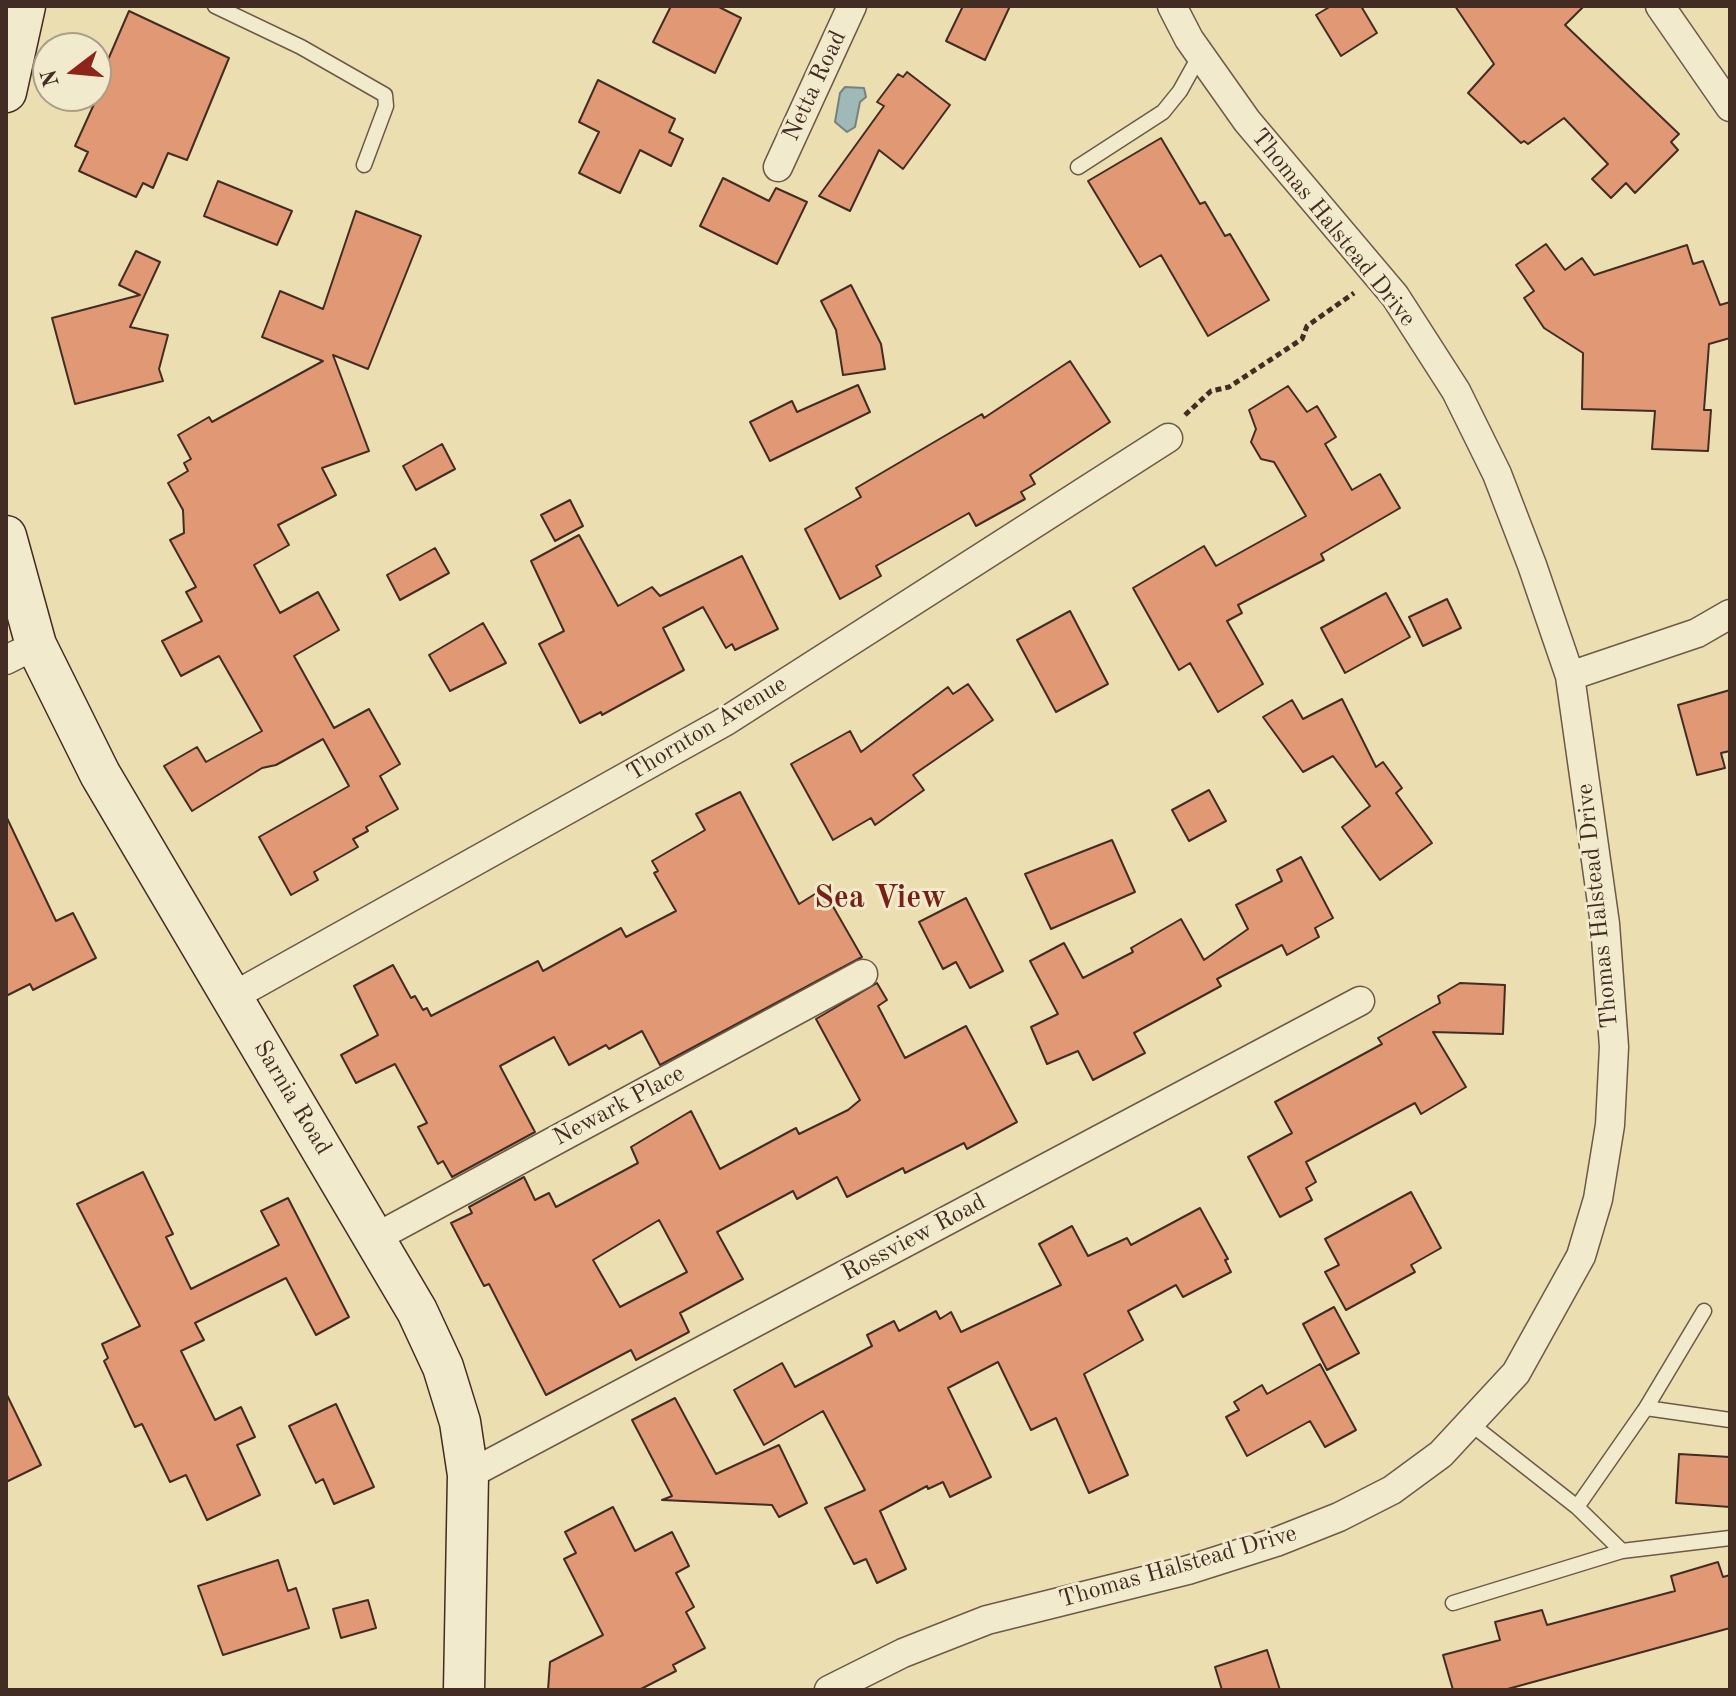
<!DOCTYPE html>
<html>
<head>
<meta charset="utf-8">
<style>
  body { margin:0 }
  #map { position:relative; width:1736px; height:1696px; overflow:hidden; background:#ebdfb2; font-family:"Old Standard TT",serif }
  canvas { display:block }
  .frame { position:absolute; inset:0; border:8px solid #422c23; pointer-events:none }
  .north { position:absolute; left:32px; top:32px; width:80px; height:80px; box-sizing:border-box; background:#f2eacd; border:2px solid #ac9e89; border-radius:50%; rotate:254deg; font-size:22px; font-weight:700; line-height:32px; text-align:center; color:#422c23 }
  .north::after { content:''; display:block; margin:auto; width:28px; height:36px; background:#8f2418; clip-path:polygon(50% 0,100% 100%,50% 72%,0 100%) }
</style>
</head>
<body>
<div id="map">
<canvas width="1736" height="1696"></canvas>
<div class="frame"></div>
<div class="north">N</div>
</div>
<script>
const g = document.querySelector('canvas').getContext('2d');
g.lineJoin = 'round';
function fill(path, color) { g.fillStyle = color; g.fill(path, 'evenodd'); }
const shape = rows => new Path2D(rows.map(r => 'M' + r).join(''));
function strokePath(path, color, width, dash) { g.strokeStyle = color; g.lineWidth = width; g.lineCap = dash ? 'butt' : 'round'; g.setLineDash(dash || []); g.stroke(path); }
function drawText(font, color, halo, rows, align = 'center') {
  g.font = font + ' "Old Standard TT",serif'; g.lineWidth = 6; g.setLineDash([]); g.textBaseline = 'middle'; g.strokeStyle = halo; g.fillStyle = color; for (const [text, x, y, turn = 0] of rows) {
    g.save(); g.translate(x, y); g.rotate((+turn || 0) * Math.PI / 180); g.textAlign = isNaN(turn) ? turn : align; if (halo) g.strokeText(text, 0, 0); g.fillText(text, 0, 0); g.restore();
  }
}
const water = shape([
  [845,87,864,88,866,97,860,102,855,127,847,132,835,122,840,93,845,87]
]);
const building = shape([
  [671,6,717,6,741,18,715,73,653,42,671,6],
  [963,6,1010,6,985,60,946,41,963,6],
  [1331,6,1361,6,1377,33,1341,56,1316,15,1331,6],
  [1455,6,1584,6,1565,25,1679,134,1671,142,1678,150,1635,193,1626,183,1611,198,1592,179,1608,164,1564,118,1528,144,1524,141,1521,143,1468,93,1494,64,1455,6],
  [129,11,229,58,187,160,168,153,153,188,143,183,136,197,79,171,88,152,75,146,109,71,104,69,129,11],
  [907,72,950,105,903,169,879,150,850,211,819,196,884,106,877,102,898,74,903,77,907,72],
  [598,80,675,119,669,132,683,139,671,166,640,150,620,193,579,173,599,132,579,122,598,80],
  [1161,138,1200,204,1205,202,1225,236,1230,234,1269,300,1208,336,1161,255,1140,267,1088,181,1161,138],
  [723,178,769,201,776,188,807,202,777,264,700,226,723,178],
  [218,181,292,211,277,245,204,216,218,181],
  [356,211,421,236,368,369,333,355,369,451,322,468,336,495,278,525,289,545,254,565,280,613,318,592,339,630,294,656,334,728,369,709,400,764,380,776,398,809,366,827,368,831,353,839,358,847,314,872,318,880,291,895,259,837,349,786,323,739,276,765,262,768,192,811,164,766,197,747,206,762,262,731,219,656,181,676,162,641,202,621,186,592,196,587,170,540,184,533,183,510,168,483,188,471,184,463,191,459,178,435,209,417,212,422,323,361,262,337,280,291,323,309,356,211],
  [1546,244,1565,270,1582,258,1594,275,1687,245,1693,264,1703,261,1720,305,1730,302,1730,338,1709,344,1704,410,1711,410,1708,451,1652,449,1655,411,1582,409,1583,353,1544,328,1524,298,1534,291,1516,265,1546,244],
  [136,251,160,262,130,327,168,335,159,369,163,381,75,404,52,318,140,295,119,285,136,251],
  [851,285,881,344,885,369,843,375,836,330,821,301,851,285],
  [1070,361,1110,422,1030,475,1035,484,1021,492,1025,499,976,526,969,513,876,566,881,576,840,599,805,529,861,497,856,488,982,414,984,418,1070,361],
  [858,385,870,412,770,461,750,422,792,401,797,412,858,385],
  [1288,386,1307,412,1317,406,1336,437,1325,444,1352,490,1380,474,1400,508,1321,554,1324,560,1238,605,1242,613,1227,621,1263,684,1218,712,1190,663,1179,670,1133,588,1204,546,1216,566,1306,516,1274,462,1261,459,1251,442,1256,429,1249,410,1288,386],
  [442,444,455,469,416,490,403,466,442,444],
  [570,500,583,526,555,541,541,515,570,500],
  [579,535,618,606,652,587,660,596,742,556,778,629,735,650,732,644,726,648,703,607,663,628,684,670,602,715,601,712,580,723,539,644,564,631,531,561,579,535],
  [435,548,449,573,400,600,387,575,435,548],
  [1386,593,1410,637,1345,673,1321,628,1386,593],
  [1447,599,1461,628,1423,646,1409,617,1447,599],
  [1070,611,1108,684,1056,712,1017,640,1070,611],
  [483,623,506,663,450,691,429,655,483,623],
  [968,684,993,720,913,775,924,790,875,825,871,818,833,840,791,764,850,731,861,752,948,687,953,694,968,684],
  [1730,690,1730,751,1721,753,1725,768,1697,775,1678,705,1730,690],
  [1342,699,1376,767,1383,762,1402,788,1396,793,1432,843,1380,880,1342,827,1370,806,1333,756,1303,772,1263,717,1292,700,1303,719,1342,699],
  [1209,790,1226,821,1189,841,1172,810,1209,790],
  [740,792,799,904,823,889,862,957,660,1065,642,1031,609,1049,606,1045,569,1065,554,1037,500,1066,535,1132,452,1177,443,1161,438,1164,418,1127,427,1123,395,1064,356,1083,341,1055,378,1035,354,986,393,965,411,998,415,996,423,1010,427,1008,431,1016,538,961,543,971,621,928,626,937,676,911,654,873,658,871,652,861,705,830,696,814,740,792],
  [6,816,56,921,73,913,96,958,33,990,30,984,6,996,6,816],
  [1112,840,1135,892,1051,929,1025,874,1112,840],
  [1301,857,1333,918,1315,928,1319,937,1287,955,1282,945,1217,979,1221,986,1134,1033,1145,1053,1093,1080,1078,1051,1047,1064,1031,1027,1058,1014,1030,961,1064,943,1083,978,1133,952,1131,948,1181,919,1204,960,1248,929,1236,905,1282,881,1277,870,1301,857],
  [966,898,1003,971,970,988,956,962,943,969,919,922,966,898],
  [877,983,887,1000,878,1006,905,1058,966,1026,1017,1122,967,1149,964,1143,905,1173,903,1168,847,1197,837,1177,797,1199,793,1191,717,1232,743,1279,680,1313,689,1332,636,1360,631,1350,546,1395,489,1284,484,1286,451,1223,472,1213,469,1207,524,1177,535,1200,549,1193,556,1207,638,1163,631,1147,691,1111,720,1169,796,1128,799,1134,848,1110,860,1100,816,1019,877,983],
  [659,1220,687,1272,620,1307,593,1260,659,1220],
  [1460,983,1505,985,1503,1034,1433,1032,1466,1087,1421,1114,1415,1103,1306,1162,1316,1182,1306,1188,1312,1200,1280,1217,1248,1157,1292,1133,1275,1102,1382,1044,1378,1038,1440,1003,1438,996,1460,983],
  [143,1172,173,1234,166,1237,191,1289,279,1245,261,1211,288,1198,349,1317,316,1335,286,1278,195,1323,204,1340,181,1351,215,1420,241,1407,255,1437,237,1445,260,1495,207,1520,186,1475,170,1482,142,1424,135,1427,104,1361,108,1358,102,1344,140,1326,77,1204,143,1172],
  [1411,1192,1441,1248,1411,1265,1415,1272,1346,1310,1325,1272,1339,1265,1325,1239,1411,1192],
  [1200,1208,1228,1259,1225,1260,1231,1272,1183,1297,1176,1285,1128,1311,1143,1340,1084,1374,1128,1475,1089,1493,1056,1418,1031,1430,998,1362,948,1388,991,1477,950,1497,943,1482,928,1489,927,1486,880,1511,906,1569,877,1583,866,1559,854,1564,825,1508,865,1490,823,1411,764,1445,734,1390,782,1363,795,1387,872,1346,867,1335,894,1321,899,1331,936,1311,940,1319,951,1312,961,1332,1061,1285,1039,1244,1072,1226,1088,1256,1127,1238,1131,1245,1200,1208],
  [1334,1307,1359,1353,1327,1370,1303,1324,1334,1307],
  [1320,1364,1356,1430,1325,1447,1310,1421,1247,1456,1226,1417,1239,1410,1234,1402,1262,1385,1267,1394,1320,1364],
  [6,1393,41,1465,6,1482,6,1393],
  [675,1398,716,1474,779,1445,807,1503,779,1517,772,1505,662,1500,672,1496,632,1420,675,1398],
  [336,1404,374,1487,334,1504,323,1479,316,1483,289,1426,336,1404],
  [1679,1454,1730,1457,1730,1507,1676,1503,1679,1454],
  [613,1507,635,1551,672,1532,689,1566,676,1573,694,1607,686,1612,705,1648,673,1665,676,1671,639,1690,548,1690,550,1662,603,1635,564,1559,576,1553,565,1532,613,1507],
  [278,1560,288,1591,296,1588,309,1628,223,1655,198,1586,278,1560],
  [1718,1562,1723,1577,1730,1575,1730,1628,1504,1690,1453,1690,1443,1655,1500,1640,1495,1622,1542,1610,1547,1625,1630,1603,1675,1591,1671,1576,1718,1562],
  [368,1600,376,1628,341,1638,333,1609,368,1600],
  [1267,1650,1280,1690,1222,1690,1215,1667,1267,1650]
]);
const path = shape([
  [1185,415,1211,391,1229,387,1302,339,1307,326,1354,293]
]);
const lane = shape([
  [215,6,301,47,385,95,386,106,364,165],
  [1078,167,1163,112,1180,91,1200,55],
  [1646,1408,1730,1420],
  [1577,1507,1646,1408,1704,1311],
  [1622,1551,1730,1538],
  [1453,1603,1622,1551,1577,1507,1471,1424]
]);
const street = shape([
  [1660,6,1730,107],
  [778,167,852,6],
  [6,660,36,645],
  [1570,676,1697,633,1730,614],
  [232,997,726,721,1168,438],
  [375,1238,863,974],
  [468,1475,1360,1001],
  [829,1690,903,1653,987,1620,1188,1570,1276,1542,1339,1517,1392,1490,1441,1454,1516,1373,1581,1256,1598,1199,1610,1125,1614,1047,1605,924,1570,676,1532,565,1497,474,1456,391,1395,296,1247,121,1189,39,1172,6]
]);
const secondary = shape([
  [6,92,25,6],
  [6,536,36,645,100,774,417,1311,443,1367,460,1422,468,1475,464,1690]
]);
const streetNames = [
  ["Netta Road",815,86,-65],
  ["Thomas Halstead Drive",1333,228,51],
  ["Thornton Avenue",707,729,-31],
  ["Thomas Halstead Drive",1598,906,-96],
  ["Sarnia Road",292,1098,59],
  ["Newark Place",619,1106,-28],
  ["Rossview Road",914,1238,-28],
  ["Thomas Halstead Drive",1178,1567,-16]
];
const districtNames = [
  ["Sea View",880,899]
];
fill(water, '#9eb9b8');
strokePath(water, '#79817c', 2);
fill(building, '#e19875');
strokePath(building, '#422c23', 2);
strokePath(lane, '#6c5947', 17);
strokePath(street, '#6c5947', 31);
strokePath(secondary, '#422c23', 43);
strokePath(path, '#422c23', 5, [6, 4]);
strokePath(lane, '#f2eacd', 14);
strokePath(street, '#f2eacd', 28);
strokePath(secondary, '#f2eacd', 40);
drawText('24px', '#422c23', '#f2eacd', streetNames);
drawText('bold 32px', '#7a1f14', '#f2eacd', districtNames);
</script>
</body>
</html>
